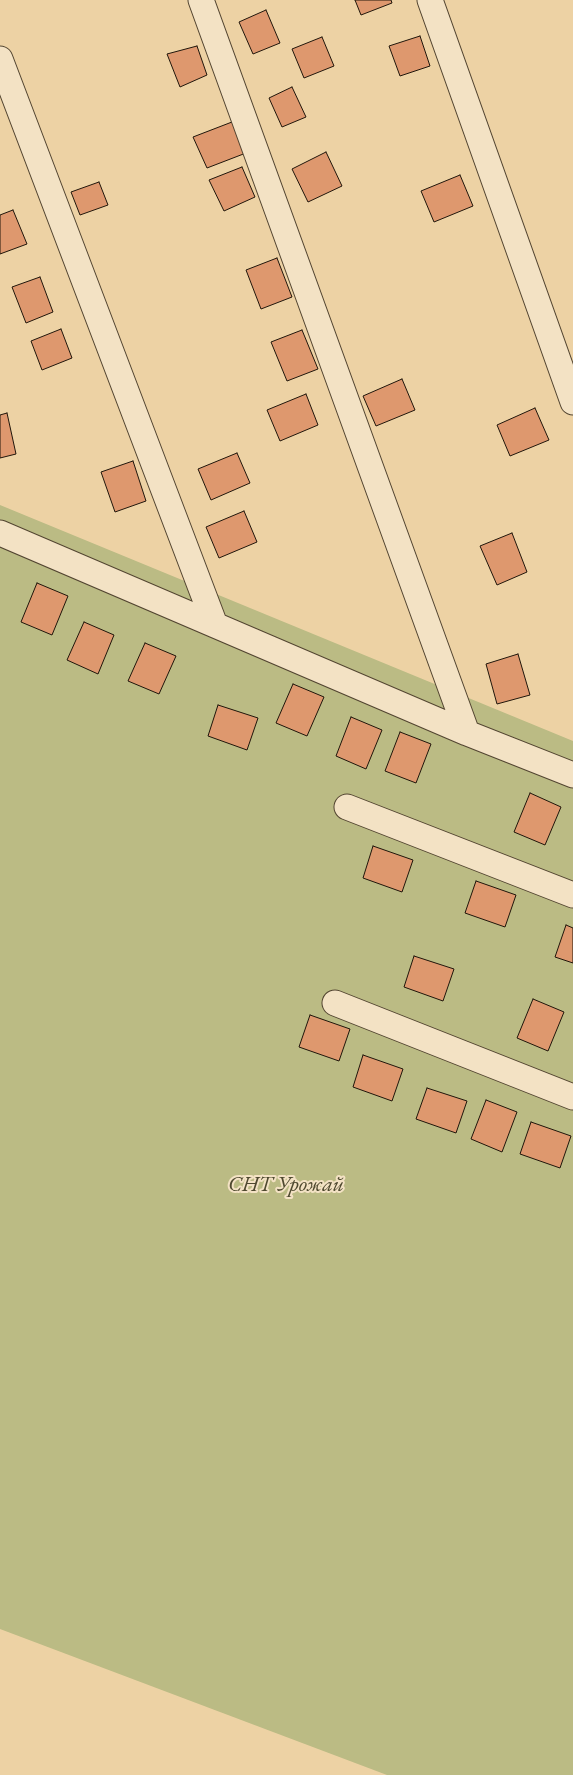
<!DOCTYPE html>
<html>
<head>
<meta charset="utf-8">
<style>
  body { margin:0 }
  canvas { display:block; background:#edd2a4 }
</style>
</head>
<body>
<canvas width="573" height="1775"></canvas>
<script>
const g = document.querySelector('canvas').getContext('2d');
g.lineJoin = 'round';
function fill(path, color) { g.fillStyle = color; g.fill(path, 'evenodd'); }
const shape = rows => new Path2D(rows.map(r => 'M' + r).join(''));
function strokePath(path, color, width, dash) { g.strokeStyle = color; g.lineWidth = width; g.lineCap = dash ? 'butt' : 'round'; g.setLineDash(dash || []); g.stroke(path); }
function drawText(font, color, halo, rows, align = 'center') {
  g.font = font + ' "EB Garamond",serif'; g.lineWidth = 4; g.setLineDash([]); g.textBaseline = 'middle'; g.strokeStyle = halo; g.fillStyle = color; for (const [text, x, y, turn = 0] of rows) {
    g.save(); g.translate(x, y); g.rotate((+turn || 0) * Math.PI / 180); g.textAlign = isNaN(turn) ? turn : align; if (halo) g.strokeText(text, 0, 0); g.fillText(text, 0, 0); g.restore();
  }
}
const green = shape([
  [0,505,573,741,573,1775,387,1775,0,1629]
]);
const building = shape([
  [355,0,391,0,392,3,361,15,355,0],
  [266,10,280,43,253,54,239,22,266,10],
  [420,36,430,66,400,76,389,46,420,36],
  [322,37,334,66,304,78,292,49,322,37],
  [197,46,207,75,180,87,167,54,197,46],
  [292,87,306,117,282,127,269,98,292,87],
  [232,122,246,153,207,168,193,137,232,122],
  [326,152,342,186,308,202,292,169,326,152],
  [242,167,255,197,224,211,209,180,242,167],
  [460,175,473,206,434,222,421,191,460,175],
  [99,182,108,205,80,215,71,192,99,182],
  [13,210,27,244,0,254,0,215,13,210],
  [277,258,292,297,261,309,246,270,277,258],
  [40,277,53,312,26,323,12,287,40,277],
  [61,329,72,358,42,370,31,341,61,329],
  [302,330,318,369,287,381,271,342,302,330],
  [402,379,415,410,376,426,363,396,402,379],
  [306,394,318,425,280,441,267,410,306,394],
  [535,408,549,440,510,456,497,425,535,408],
  [7,413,16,454,0,458,0,415,7,413],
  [237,453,250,483,211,500,198,469,237,453],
  [133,461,146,501,115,512,101,472,133,461],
  [244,511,257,542,219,558,206,527,244,511],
  [512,533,527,572,497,585,480,546,512,533],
  [37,583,68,596,52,635,21,622,37,583],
  [84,622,114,635,98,674,67,660,84,622],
  [145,643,176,656,159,694,128,681,145,643],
  [518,654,530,695,497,704,486,664,518,654],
  [293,684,324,697,307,736,276,723,293,684],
  [218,705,258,718,247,750,208,736,218,705],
  [351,717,382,730,366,769,336,756,351,717],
  [400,732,431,744,416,783,385,771,400,732],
  [530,793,561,807,545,845,514,832,530,793],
  [373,846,413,860,402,892,363,878,373,846],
  [476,881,516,895,505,927,465,913,476,881],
  [566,925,573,928,573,963,555,957,566,925],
  [414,956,454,969,443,1001,404,987,414,956],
  [533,999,564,1012,548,1051,517,1038,533,999],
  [310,1015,350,1029,339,1061,299,1047,310,1015],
  [363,1055,403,1069,392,1101,353,1087,363,1055],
  [427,1088,467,1101,456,1133,416,1119,427,1088],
  [486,1100,517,1112,502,1152,471,1139,486,1100],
  [531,1122,571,1136,560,1168,520,1154,531,1122]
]);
const minor = shape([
  [201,0,467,733],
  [430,0,573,402],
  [0,59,215,625],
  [0,533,467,733,573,775],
  [347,807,573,895],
  [335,1003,573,1097]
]);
const parkNames = [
  ["СНТ Урожай",286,1185]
];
fill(green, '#bbbb84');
fill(building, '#de986e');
strokePath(building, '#20160b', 1);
strokePath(minor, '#534531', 27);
strokePath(minor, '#f3e2c4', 25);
drawText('italic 22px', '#4e482f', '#f3e2c4', parkNames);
</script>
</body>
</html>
